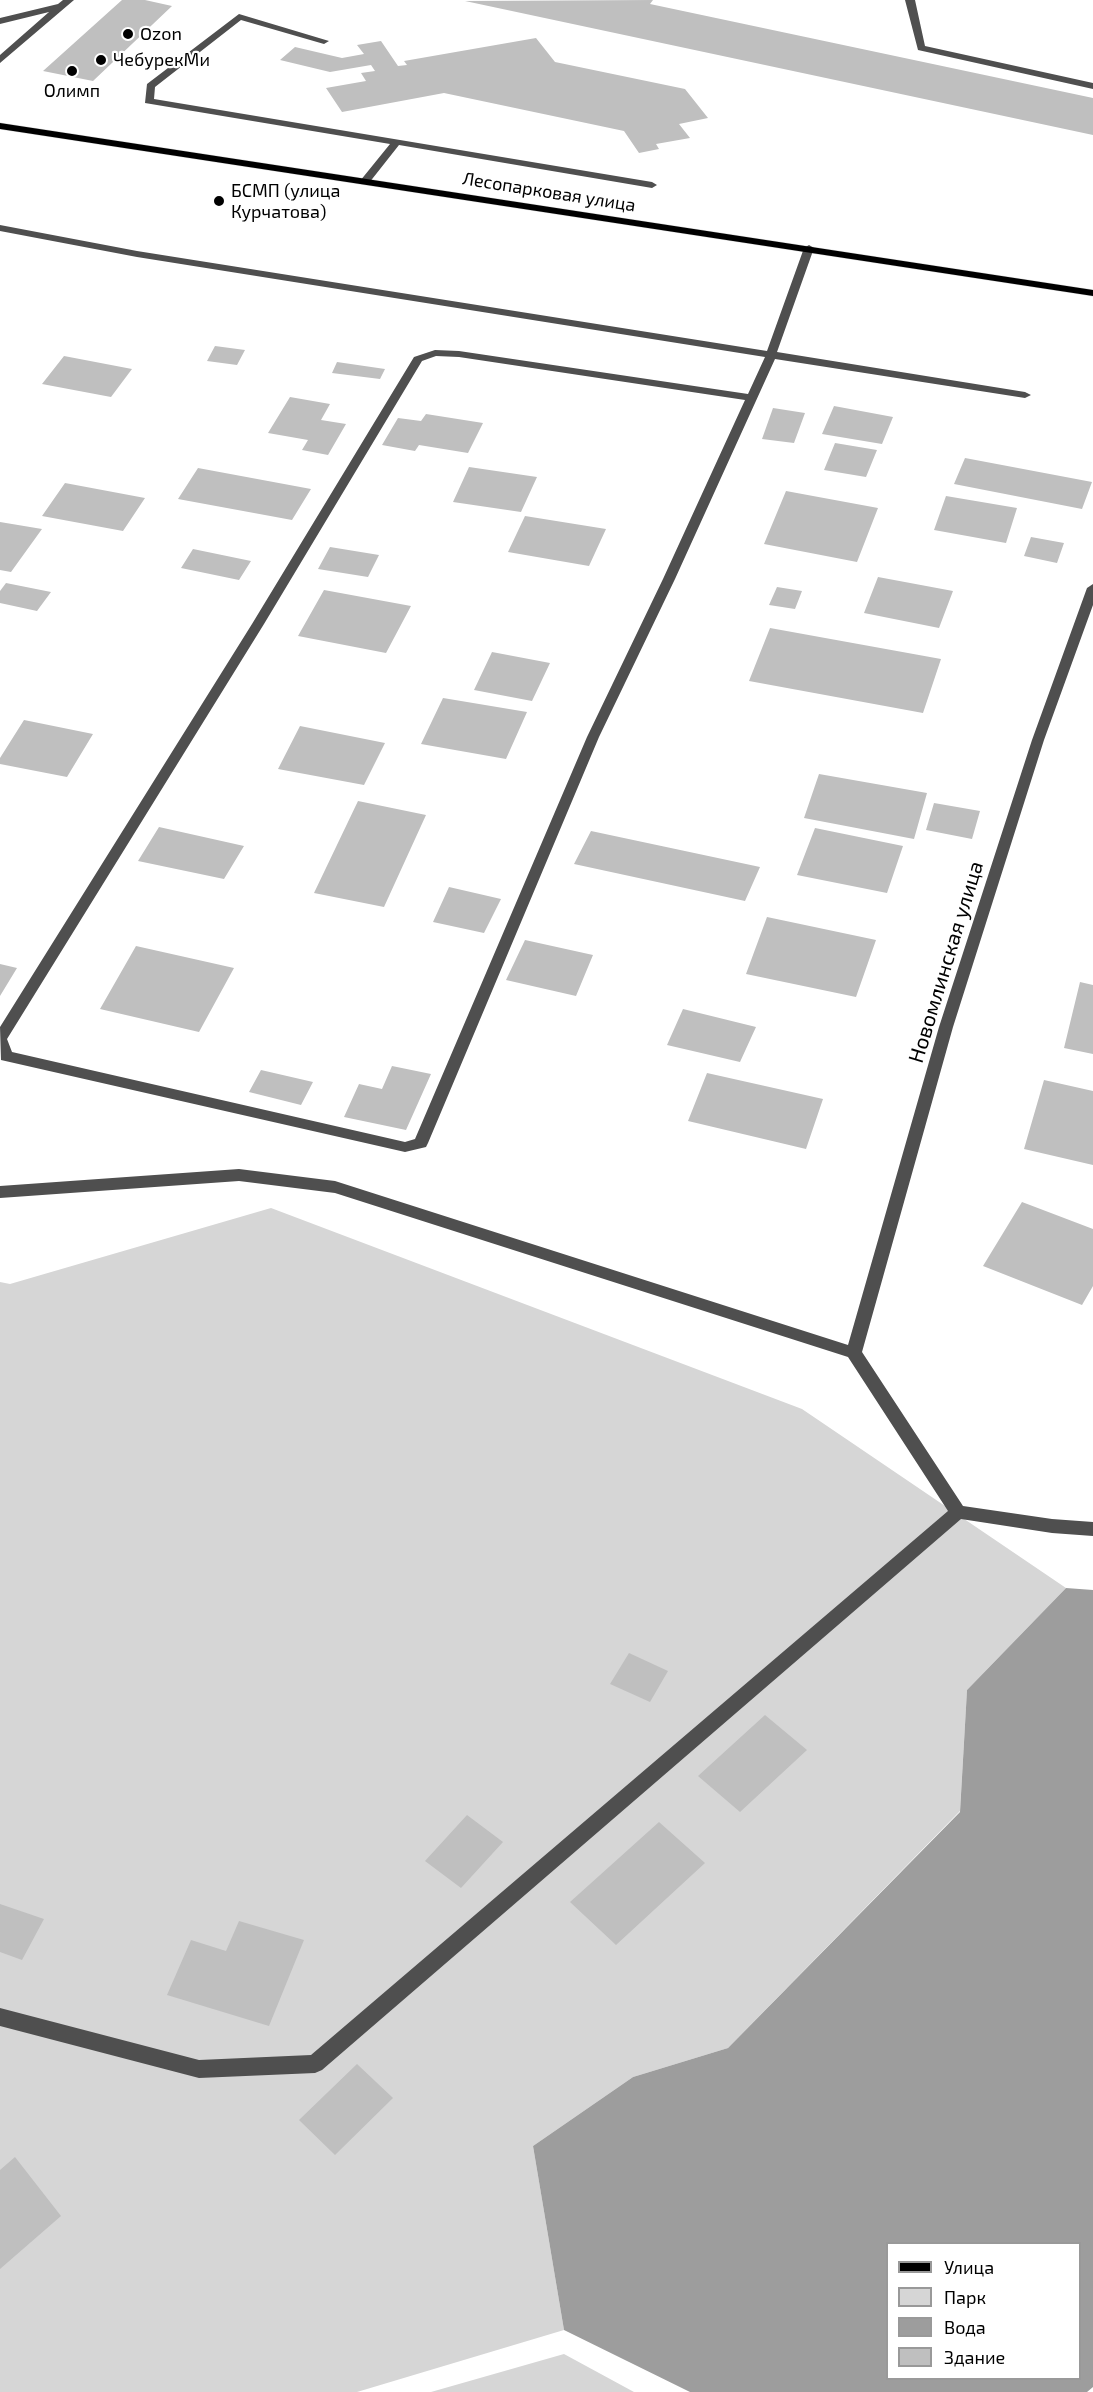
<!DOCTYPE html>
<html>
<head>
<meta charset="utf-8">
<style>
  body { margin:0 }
  #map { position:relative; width:1093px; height:2392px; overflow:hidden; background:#fff; font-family:"Exo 2",sans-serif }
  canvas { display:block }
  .legend { position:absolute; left:886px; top:2242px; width:195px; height:138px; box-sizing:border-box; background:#fff; border:2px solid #999; margin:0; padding:8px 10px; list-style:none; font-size:18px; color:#000 }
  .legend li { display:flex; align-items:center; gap:12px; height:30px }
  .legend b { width:30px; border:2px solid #999 }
</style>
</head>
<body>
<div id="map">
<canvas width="1093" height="2392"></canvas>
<ul class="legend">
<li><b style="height:8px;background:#000"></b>Улица</li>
<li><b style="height:16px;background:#d6d6d6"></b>Парк</li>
<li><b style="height:16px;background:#9d9d9d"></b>Вода</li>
<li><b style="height:16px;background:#bfbfbf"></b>Здание</li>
</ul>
</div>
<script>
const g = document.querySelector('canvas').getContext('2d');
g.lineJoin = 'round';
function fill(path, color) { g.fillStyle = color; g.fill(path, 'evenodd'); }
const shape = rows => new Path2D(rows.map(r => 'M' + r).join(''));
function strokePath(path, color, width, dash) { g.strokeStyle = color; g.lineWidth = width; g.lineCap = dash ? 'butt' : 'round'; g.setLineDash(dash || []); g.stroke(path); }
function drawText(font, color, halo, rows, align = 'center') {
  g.font = font + ' "Exo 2",sans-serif'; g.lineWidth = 4.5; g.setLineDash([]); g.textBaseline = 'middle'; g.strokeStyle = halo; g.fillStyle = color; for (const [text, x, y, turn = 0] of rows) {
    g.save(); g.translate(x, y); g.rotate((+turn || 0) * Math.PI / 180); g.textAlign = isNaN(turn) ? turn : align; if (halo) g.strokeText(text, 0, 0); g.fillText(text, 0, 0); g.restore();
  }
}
const green = shape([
  [271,1208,802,1409,1066,1588,967,1690,960,1811,728,2048,633,2077,533,2146,564,2330,357,2392,0,2392,0,1282,10,1284],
  [564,2354,634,2392,431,2392]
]);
const water = shape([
  [1066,1588,1093,1590,1093,2387,1087,2392,690,2392,564,2330,533,2146,633,2077,728,2048,960,1812,967,1690],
  [888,2244,1080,2244,1080,2378,888,2378]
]);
const building = shape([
  [122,0,145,0,172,6,93,81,43,71],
  [653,0,650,4,1093,98,1093,135,465,1],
  [536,38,555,62,685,89,708,118,679,124,690,138,656,144,659,149,639,153,624,131,444,93,342,112,326,88,366,81,361,73,375,71,371,65,330,72,280,60,295,47,342,58,364,54,357,45,381,41,398,66,407,65,404,61],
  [215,346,245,350,237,365,207,361],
  [64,356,132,369,111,397,42,384],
  [337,362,385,369,380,379,332,373],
  [290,397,330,404,321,420,346,424,328,455,302,450,308,440,268,433],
  [834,406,893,417,882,444,822,434],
  [773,408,805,413,794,443,762,439],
  [426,414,483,423,468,453,419,445,415,451,382,445,398,418,421,421],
  [835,443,877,450,866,477,824,470],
  [965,458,1092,482,1082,509,954,484],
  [469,467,537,477,521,512,453,502],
  [198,468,311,489,292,520,178,499],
  [65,483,145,498,123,531,42,516],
  [786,491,878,508,857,562,764,544],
  [946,496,1017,508,1006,543,934,530],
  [525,516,606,529,589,566,508,552],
  [0,522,42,529,11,572,0,570],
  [1031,537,1064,543,1057,563,1024,556],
  [330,547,379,555,368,577,318,569],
  [193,549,251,561,239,580,181,568],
  [878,577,953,591,939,628,864,613],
  [6,583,51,592,37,611,0,603,0,591],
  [777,587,802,591,795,609,769,605],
  [324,590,411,606,386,653,298,636],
  [770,628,941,659,923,713,749,681],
  [492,652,550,663,532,701,474,690],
  [443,698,527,712,506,759,421,744],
  [24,720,93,734,67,777,0,764,0,758],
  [300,726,385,743,364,785,278,769],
  [819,774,927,793,914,839,804,818],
  [358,801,426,815,384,907,314,893],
  [934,803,980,811,972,839,926,830],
  [159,827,244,846,224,879,138,861],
  [815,828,903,846,887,893,797,875],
  [591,831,760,867,745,901,574,864],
  [449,887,501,899,484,933,433,922],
  [767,917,876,940,856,997,746,974],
  [525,940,593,955,576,996,506,980],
  [136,946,234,968,199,1032,100,1009],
  [0,964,17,968,0,996],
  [1080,982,1093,985,1093,1054,1064,1048],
  [683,1009,756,1027,740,1062,667,1045],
  [392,1066,431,1074,406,1130,344,1117,359,1084,382,1089],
  [261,1070,313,1082,301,1105,249,1092],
  [707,1073,823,1099,806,1149,688,1121],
  [1044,1080,1093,1091,1093,1165,1024,1149],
  [1022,1202,1093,1229,1093,1286,1082,1305,983,1266],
  [629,1653,668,1671,650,1702,610,1684],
  [765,1715,807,1750,740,1812,698,1776],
  [467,1815,503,1842,461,1888,425,1861],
  [659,1822,705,1863,616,1945,570,1902],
  [0,1904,44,1919,22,1960,0,1952],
  [239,1921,304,1940,269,2026,167,1995,191,1940,226,1951],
  [357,2064,393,2098,335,2155,299,2120],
  [15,2157,61,2216,0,2269,0,2170]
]);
const minor = shape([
  [63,0,74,0,0,63,0,55,49,12,0,24,0,18,58,4,63,0],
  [905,0,915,0,925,46,1093,83,1093,89,918,50,905,0],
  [239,14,329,41,324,44,241,20,155,87,154,99,652,182,657,185,652,188,399,145,369,183,365,184,360,181,390,144,145,103,147,84,239,14],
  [0,225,137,251,767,351,804,248,809,245,814,248,777,352,1025,392,1031,395,1025,398,775,359,675,579,599,737,428,1143,426,1147,405,1152,1,1060,0,1027,252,624,414,357,435,350,459,351,748,394,765,357,137,257,0,231,0,225],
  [436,356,459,357,745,400,663,579,587,737,415,1139,405,1142,12,1052,7,1039,264,624,422,361,436,356],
  [1093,584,1093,605,1044,740,953,1027,862,1352,963,1506,1052,1519,1093,1522,1093,1536,1052,1533,961,1519,322,2070,315,2073,199,2078,0,2026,0,2008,199,2060,311,2055,948,1511,848,1357,335,1193,239,1181,0,1198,0,1186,239,1169,335,1181,848,1345,939,1027,1032,740,1087,588,1093,584]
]);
const major = shape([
  [0,123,1093,290,1093,296,0,129,0,123]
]);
const markers = [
  [128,34,6,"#000"],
  [101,60,6,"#000"],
  [72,71,6,"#000"],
  [219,201,6,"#000"]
];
const farPoinames = [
  ["Ozon",140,34],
  ["ЧебурекМи",113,60],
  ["Олимп",72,91,"center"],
  ["БСМП (улица",231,191],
  ["Курчатова)",231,212]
];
const farStreetnames = [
  ["Лесопарковая улица",549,192,9]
];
const streetNames = [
  ["Новомлинская улица",946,962,-73]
];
fill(green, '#d6d6d6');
fill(water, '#9d9d9d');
fill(building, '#bfbfbf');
strokePath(major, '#dbdbdb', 1);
fill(minor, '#4f4f4f');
fill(major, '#000');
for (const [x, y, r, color] of markers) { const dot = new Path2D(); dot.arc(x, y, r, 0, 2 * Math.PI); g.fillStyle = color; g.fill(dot); strokePath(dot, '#fff', 2); }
drawText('18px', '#000', '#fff', farPoinames, 'left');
drawText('18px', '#000', '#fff', farStreetnames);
drawText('21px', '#000', '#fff', streetNames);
</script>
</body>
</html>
